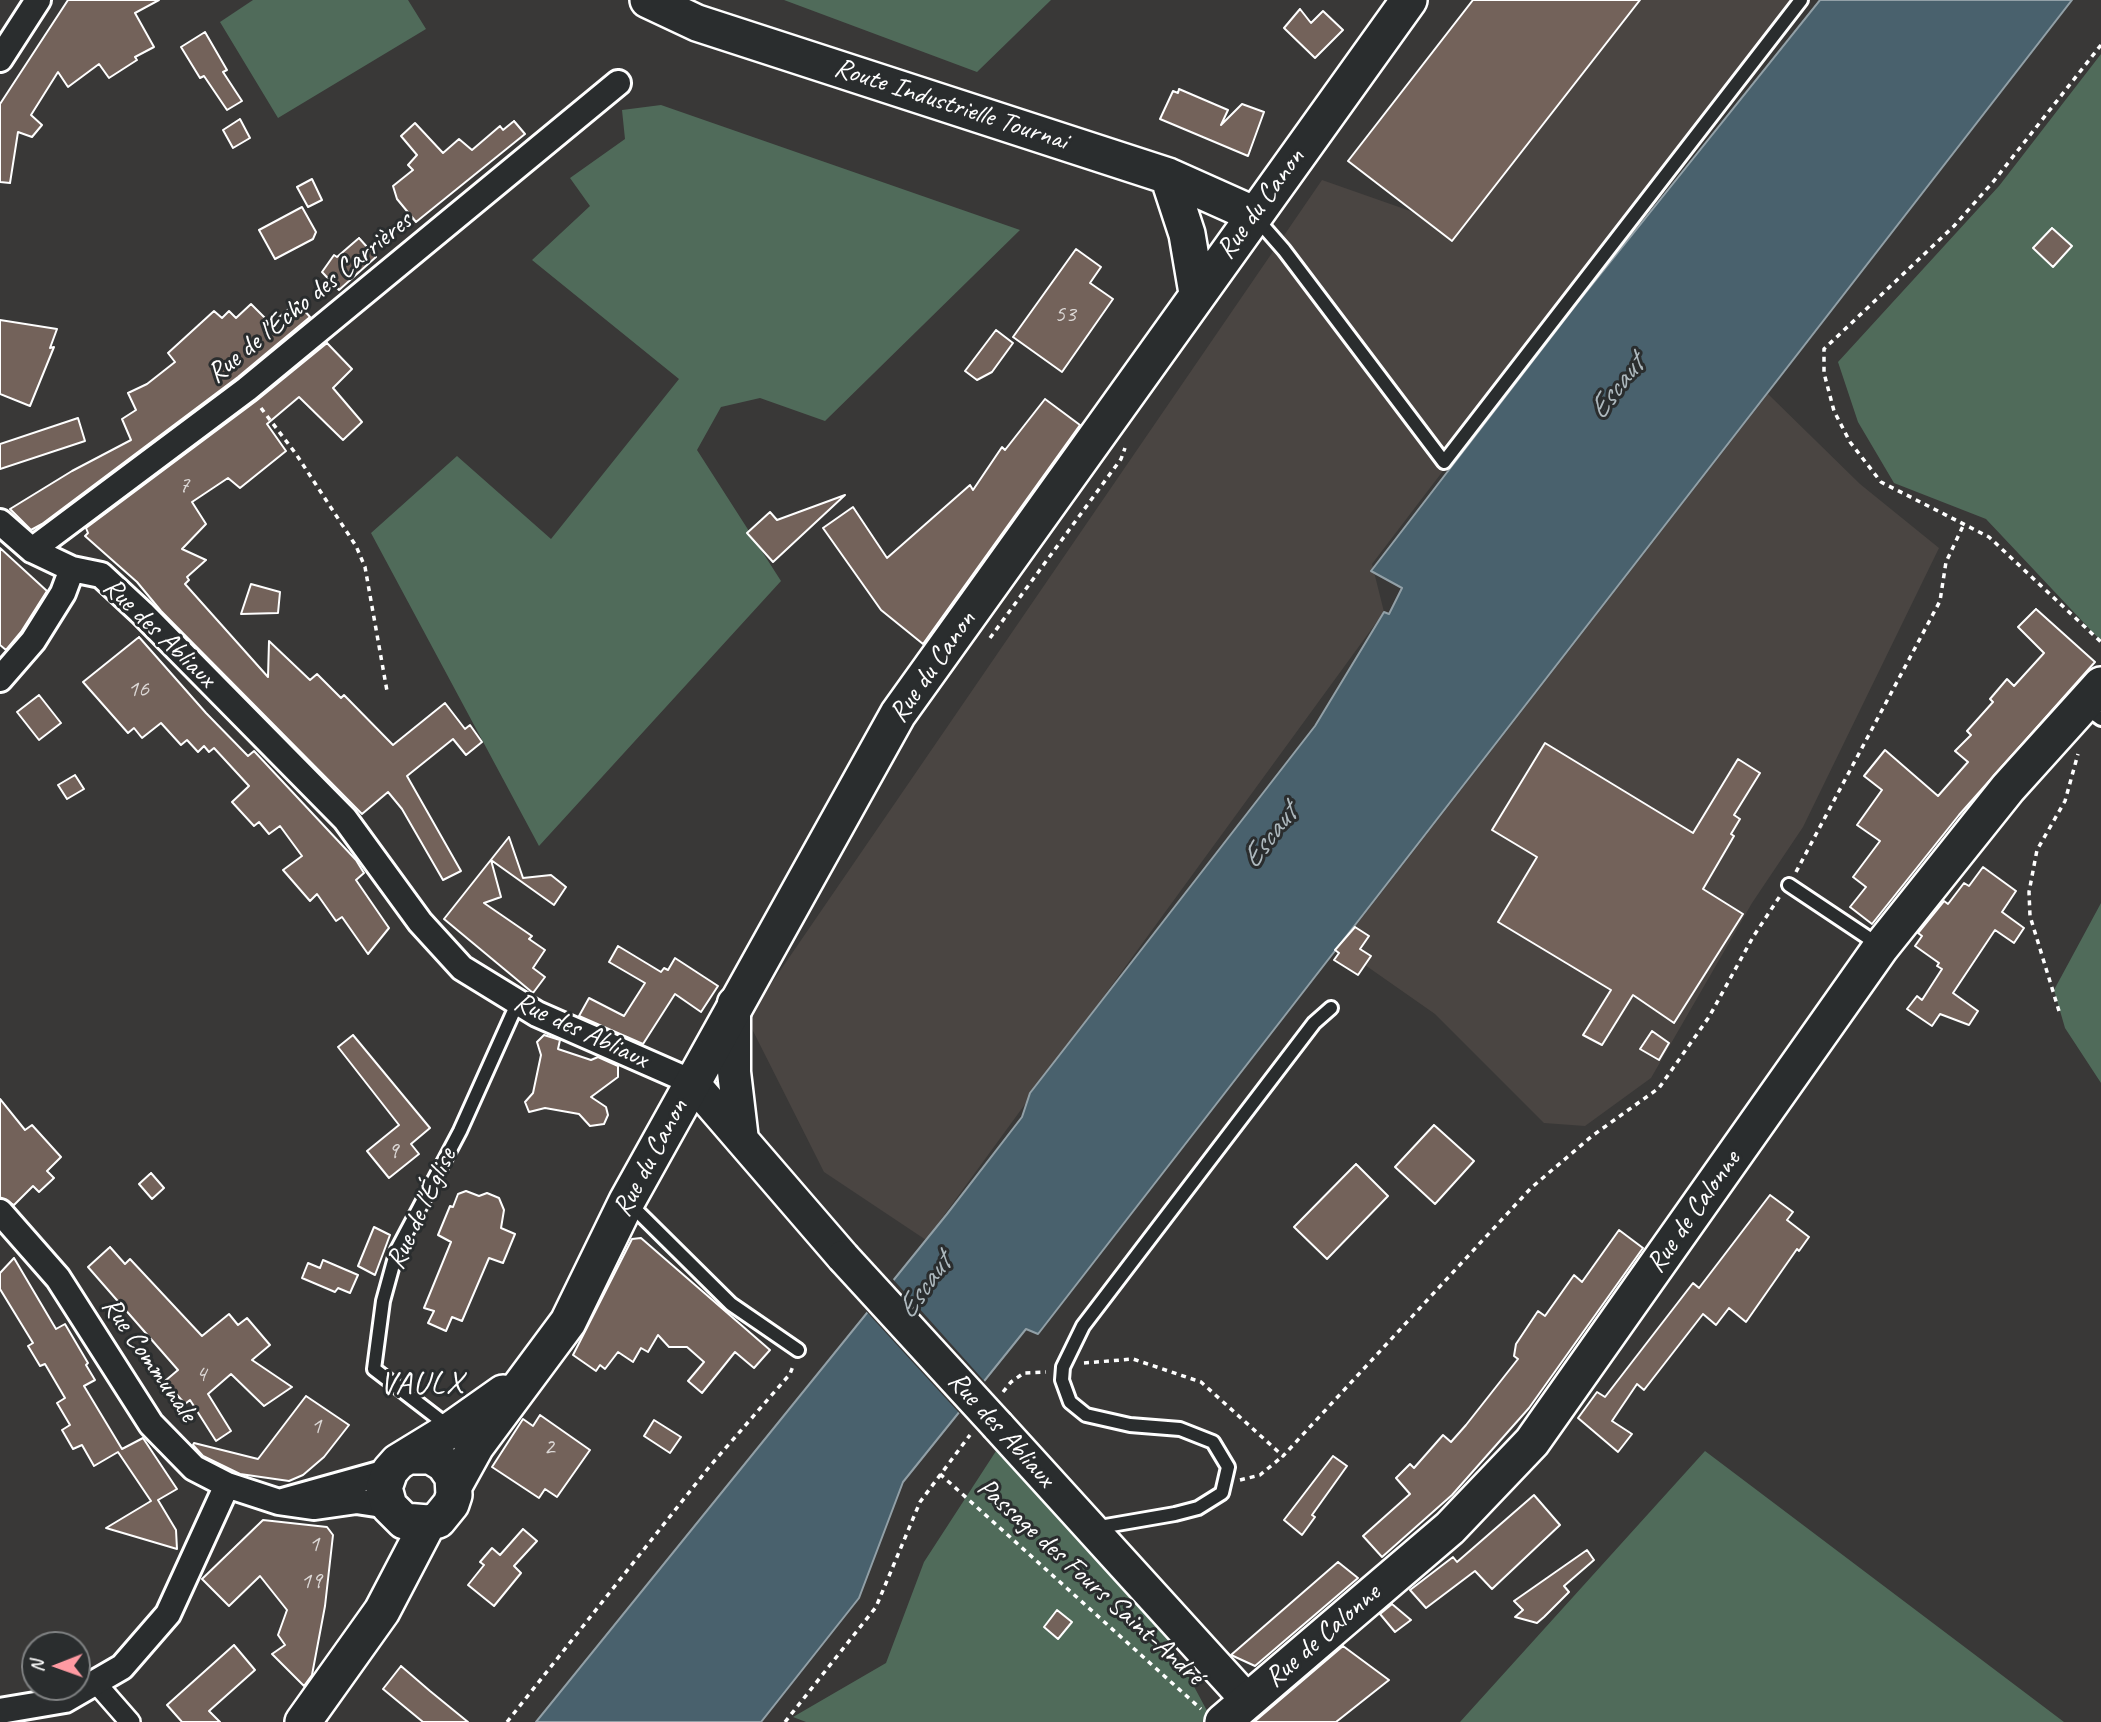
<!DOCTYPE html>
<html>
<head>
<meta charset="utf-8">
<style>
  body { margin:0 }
  #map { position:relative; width:2101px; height:1722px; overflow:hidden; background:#393837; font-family:Caveat,sans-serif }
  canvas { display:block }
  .north { position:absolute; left:21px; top:1631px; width:70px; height:70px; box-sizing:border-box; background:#2a2d2e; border:2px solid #7f8182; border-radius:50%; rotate:269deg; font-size:19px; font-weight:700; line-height:28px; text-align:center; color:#fff }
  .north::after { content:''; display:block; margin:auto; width:24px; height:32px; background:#ff9aa2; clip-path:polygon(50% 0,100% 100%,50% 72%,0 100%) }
</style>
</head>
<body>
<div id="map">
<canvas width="2101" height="1722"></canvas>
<div class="north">N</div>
</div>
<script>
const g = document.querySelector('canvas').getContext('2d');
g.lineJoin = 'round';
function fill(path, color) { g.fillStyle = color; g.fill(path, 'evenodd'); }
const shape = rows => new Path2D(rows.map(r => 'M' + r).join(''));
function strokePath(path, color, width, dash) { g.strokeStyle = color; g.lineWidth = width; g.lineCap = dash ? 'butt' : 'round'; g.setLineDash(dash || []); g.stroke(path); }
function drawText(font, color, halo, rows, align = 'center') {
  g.font = font + ' Caveat,sans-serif'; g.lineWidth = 6; g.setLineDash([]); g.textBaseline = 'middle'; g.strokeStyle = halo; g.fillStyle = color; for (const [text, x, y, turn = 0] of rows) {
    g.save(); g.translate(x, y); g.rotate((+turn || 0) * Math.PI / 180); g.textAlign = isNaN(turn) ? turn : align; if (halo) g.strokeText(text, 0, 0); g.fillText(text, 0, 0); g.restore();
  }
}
const built = shape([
  [1610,0,1802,0,1372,564,1384,612,926,1240,824,1172,747,1019,1322,180,1433,219],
  [1768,394,1860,484,1939,548,1803,827,1752,903,1651,1078,1585,1126,1544,1123,1435,1014,1365,965,1371,956,1360,949,1368,936,1355,927]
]);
const green = shape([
  [253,0,408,0,426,29,278,118,220,22],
  [784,0,1051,0,977,72],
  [2101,54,2101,641,1986,519,1894,483,1858,422,1838,362,1999,186],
  [661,105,1020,230,825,421,760,398,721,407,697,450,781,581,539,846,371,533,457,456,551,539,679,379,532,260,590,206,570,178,625,139,622,110],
  [2101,903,2101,1083,2065,1028,2054,990],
  [996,1451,1167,1636,1213,1722,806,1722,793,1717,886,1663,924,1562],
  [1705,1451,2064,1722,1460,1722]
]);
const water = shape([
  [1820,0,2072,0,1038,1334,1026,1329,903,1482,859,1598,761,1722,536,1722,947,1214,1022,1117,1030,1093,1315,726,1384,612,1389,614,1402,588,1371,571,1579,301,1820,0]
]);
const pier = shape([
  [891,1277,987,1384,961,1415,864,1309]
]);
const building = shape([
  [68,0,159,0,135,13,154,47,135,57,137,60,109,78,99,64,68,87,58,72,31,115,42,125,32,137,18,132,10,183,0,182,0,104,68,0],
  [1473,0,1640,0,1452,241,1348,161,1473,0],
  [1300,9,1311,23,1323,11,1343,30,1315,58,1284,28,1300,9],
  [205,32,227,70,223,72,242,101,227,110,204,76,200,78,181,47,205,32],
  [1179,89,1228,110,1221,125,1242,104,1264,112,1248,156,1160,119,1173,91,1178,93,1179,89],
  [240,119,250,138,233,148,223,130,240,119],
  [514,121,525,134,416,222,397,199,393,186,413,170,408,165,417,155,401,136,415,123,443,153,459,139,472,150,500,126,503,130,514,121],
  [312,179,322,200,308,207,297,187,312,179],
  [302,207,316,232,313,239,275,259,259,230,302,207],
  [2052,228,2072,246,2053,267,2033,248,2052,228],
  [359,238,376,257,339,290,322,272,334,255,337,257,359,238],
  [1076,249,1101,267,1090,283,1113,299,1062,372,1013,337,1076,249],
  [297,302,310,317,238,377,42,524,31,530,10,509,72,471,131,440,122,419,136,410,128,393,147,384,175,362,168,353,214,311,222,318,229,311,236,318,251,304,271,324,297,302],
  [0,320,57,329,50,348,54,347,30,406,0,394,0,320],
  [996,330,1013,343,992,372,977,380,965,371,996,330],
  [327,343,352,369,333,388,362,422,343,440,299,397,267,424,286,451,240,488,228,478,192,502,206,524,182,549,206,560,187,577,189,580,185,584,268,677,269,641,310,680,317,674,341,698,344,695,393,745,445,703,465,729,470,725,482,742,466,755,453,739,407,776,461,871,443,880,402,809,388,792,362,814,161,611,137,582,85,536,88,533,86,528,256,401,327,343],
  [1045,399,1080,425,923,644,881,610,823,528,853,507,887,558,970,485,973,490,1002,447,1005,450,1045,399],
  [78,418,85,441,0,469,0,444,78,418],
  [845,495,773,562,747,533,770,512,777,520,845,495],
  [0,548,47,591,21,632,6,650,0,645,0,548],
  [251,584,280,592,278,613,241,614,251,584],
  [2036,609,2095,662,1959,815,1872,924,1850,907,1866,887,1853,877,1880,841,1857,825,1882,790,1864,776,1885,750,1938,796,1968,762,1955,751,1971,735,1967,731,1993,702,1990,699,2007,679,2014,686,2044,653,2018,627,2036,609],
  [139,637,206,713,248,756,254,751,356,860,364,873,356,880,389,928,368,954,342,917,336,921,317,894,310,901,283,870,302,856,280,826,269,834,259,822,254,826,232,802,249,786,214,748,209,752,204,746,198,752,187,740,181,745,161,723,142,738,134,728,128,733,83,682,139,637],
  [39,695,61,723,39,740,17,712,39,695],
  [1545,743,1693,833,1738,759,1760,773,1734,815,1740,819,1731,834,1734,836,1703,889,1743,914,1674,1023,1633,995,1602,1045,1583,1035,1611,990,1498,922,1537,857,1492,830,1545,743],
  [75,775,84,789,67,799,58,785,75,775],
  [509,837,523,878,551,875,566,887,554,905,491,860,501,897,484,903,532,936,529,939,545,950,533,968,545,977,533,993,444,919,509,837],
  [1983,867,2016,891,2002,912,2024,928,2014,943,1995,930,1953,993,1978,1011,1969,1025,1940,1014,1932,1026,1907,1009,1917,996,1922,1000,1942,969,1937,966,1939,963,1915,946,1922,936,1918,933,1944,901,1948,904,1964,883,1969,886,1983,867],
  [1355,927,1369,936,1360,949,1371,956,1358,975,1334,960,1339,953,1335,950,1355,927],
  [618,946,661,972,664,968,668,970,675,958,718,986,701,1012,675,994,643,1044,579,1016,589,998,624,1016,645,983,609,962,618,946],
  [1652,1031,1669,1043,1659,1060,1640,1049,1652,1031],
  [353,1035,430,1128,411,1144,419,1154,389,1178,367,1151,399,1125,338,1047,353,1035],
  [544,1035,560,1040,558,1049,591,1060,598,1057,618,1066,618,1077,591,1097,606,1107,608,1115,604,1124,590,1126,579,1114,545,1108,529,1112,525,1102,533,1093,541,1055,537,1042,544,1035],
  [0,1099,25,1130,32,1125,61,1157,47,1171,54,1178,39,1192,33,1186,14,1205,0,1197,0,1099],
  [1434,1125,1474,1161,1435,1204,1395,1167,1434,1125],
  [1356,1164,1388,1196,1327,1259,1294,1227,1356,1164],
  [151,1173,164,1188,152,1199,139,1184,151,1173],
  [466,1191,479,1196,487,1193,499,1198,504,1210,501,1228,515,1234,503,1263,489,1258,462,1321,452,1317,446,1331,428,1323,434,1311,424,1308,451,1242,438,1235,450,1206,453,1207,458,1194,466,1191],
  [1770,1195,1793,1212,1787,1220,1809,1237,1799,1251,1797,1249,1746,1322,1729,1308,1716,1325,1703,1314,1644,1390,1637,1384,1612,1421,1632,1434,1618,1452,1578,1418,1597,1392,1605,1397,1693,1283,1699,1288,1770,1195],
  [374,1227,390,1235,375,1275,358,1266,374,1227],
  [1619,1230,1643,1248,1529,1408,1452,1495,1382,1557,1363,1536,1410,1494,1396,1478,1410,1464,1414,1468,1443,1435,1451,1442,1466,1425,1518,1359,1514,1356,1516,1344,1538,1311,1545,1316,1574,1275,1582,1282,1619,1230],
  [641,1238,770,1350,754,1368,735,1352,702,1393,688,1381,704,1362,687,1347,669,1347,658,1335,648,1352,641,1348,633,1362,618,1352,605,1369,600,1365,596,1371,573,1355,632,1239,641,1238],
  [110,1247,125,1264,130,1259,202,1336,229,1314,238,1325,247,1318,270,1345,252,1360,292,1387,264,1406,231,1374,208,1394,231,1431,216,1441,190,1400,185,1404,165,1381,178,1370,88,1267,110,1247],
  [14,1258,56,1329,65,1324,88,1363,86,1365,95,1380,84,1386,122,1449,143,1438,177,1489,158,1500,176,1530,177,1549,106,1528,151,1501,118,1452,94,1466,82,1445,73,1449,62,1430,70,1425,57,1403,65,1398,45,1364,40,1366,28,1346,33,1343,0,1289,0,1273,14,1258],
  [323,1260,358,1275,350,1293,338,1288,335,1292,302,1278,308,1263,320,1268,323,1260],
  [306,1396,349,1425,324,1457,303,1475,289,1481,240,1474,203,1456,193,1445,194,1443,258,1459,306,1396],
  [540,1415,590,1450,557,1497,545,1489,539,1498,492,1467,523,1419,533,1426,540,1415],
  [654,1420,681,1437,670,1453,644,1436,654,1420],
  [1333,1456,1347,1466,1312,1515,1315,1517,1302,1535,1284,1520,1333,1456],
  [1534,1495,1560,1525,1492,1589,1475,1571,1426,1608,1410,1590,1453,1557,1457,1562,1534,1495],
  [263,1520,327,1527,333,1535,325,1606,312,1675,304,1686,272,1654,285,1645,278,1635,287,1610,260,1576,229,1606,202,1579,263,1520],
  [523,1529,537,1541,514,1566,521,1573,494,1606,468,1585,484,1565,480,1562,492,1548,500,1555,523,1529],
  [1587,1550,1594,1560,1564,1586,1569,1592,1544,1617,1537,1623,1515,1617,1523,1610,1514,1601,1587,1550],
  [1338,1562,1358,1578,1255,1666,1231,1655,1338,1562],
  [1392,1604,1411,1620,1395,1632,1380,1614,1392,1604],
  [1057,1610,1072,1622,1058,1639,1044,1627,1057,1610],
  [234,1645,255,1670,209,1711,220,1722,182,1722,167,1705,234,1645],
  [1343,1646,1389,1680,1336,1722,1254,1722,1343,1646],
  [401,1666,430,1691,468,1722,423,1722,383,1689,401,1666]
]);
const path = shape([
  [2101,45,1993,182,1954,226,1824,349,1824,373,1834,411,1850,442,1881,482,1989,537,2101,642],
  [261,408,296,454,356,546,365,567,387,691],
  [990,638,1121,459,1125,448],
  [1796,872,1940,601,1946,562,1964,524],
  [2059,1011,2030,916,2029,892,2037,850,2065,801,2078,754],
  [1084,1363,1133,1359,1201,1382,1283,1456,1531,1188,1592,1136,1659,1088,1709,1017,1753,937,1780,896],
  [1003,1392,1011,1382,1024,1373,1046,1372],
  [940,1474,1201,1709],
  [1240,1480,1260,1475,1283,1456],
  [507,1722,710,1466,790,1374,793,1366],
  [785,1722,876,1607,920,1502,970,1435]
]);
const service = shape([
  [1256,218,1284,250,1444,462,1801,0],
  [2083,706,2101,719],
  [1789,885,1879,945],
  [628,1202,731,1304,798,1350],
  [448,1426,374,1369,383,1301,397,1250,460,1131,517,1004],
  [1094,1528,1175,1514,1198,1508,1222,1493,1228,1467,1213,1442,1180,1429,1130,1425,1086,1415,1070,1402,1062,1380,1063,1367,1083,1326,1314,1023,1331,1008]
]);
const pedestrian = shape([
  [95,1682,130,1722]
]);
const minor = shape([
  [0,59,38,0],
  [0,522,32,550,72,569,101,575,142,613,345,819,420,922,462,968,537,1014,692,1082],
  [32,550,247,389,618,83],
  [0,679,33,641,63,593,72,569],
  [0,1212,58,1278,151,1424,194,1468,227,1485,279,1502],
  [389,1506,356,1501,314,1507,279,1502,390,1471],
  [0,1711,65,1700,122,1667,168,1614,227,1485]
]);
const tertiary = shape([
  [734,1003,734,1072,742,1140],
  [692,1082,843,1257],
  [998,1426,1248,1701]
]);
const secondary = shape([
  [648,0,697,23,1168,176,1253,214],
  [1168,176,1187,234,1197,293],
  [408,1456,431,1456,444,1464,453,1477,454,1495,451,1504,438,1520,428,1523,404,1521,389,1506,384,1488,390,1471,398,1462,452,1429,503,1393],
  [455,1484,476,1446,568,1322,627,1201,898,714,1409,0],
  [303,1722,382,1611,428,1523],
  [1223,1722,1450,1528,1532,1442,1881,947,2008,788,2101,685]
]);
const tertiaryBridge = shape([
  [843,1257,998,1426]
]);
const numberNames = [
  ["53",1065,315],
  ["7",184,486],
  ["16",138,690],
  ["9",393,1152],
  ["4",201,1375],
  ["1",316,1427],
  ["2",549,1448],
  ["1",314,1545],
  ["19",311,1582]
];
const streetNames = [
  ["Route Industrielle Tournai",951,105,18],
  ["Rue du Canon",1261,204,-54],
  ["Rue de l'Echo des Carrières",310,298,-39],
  ["Rue des Abliaux",159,633,44],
  ["Rue du Canon",933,667,-55],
  ["Rue des Abliaux",581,1031,25],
  ["Rue du Canon",651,1158,-62],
  ["Rue de l'Église",422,1209,-65],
  ["Rue de Calonne",1694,1212,-55],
  ["Rue Communale",149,1360,55],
  ["Rue des Abliaux",1001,1430,48],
  ["Passage des Fours Saint-André",1090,1582,42],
  ["Rue de Calonne",1323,1636,-41]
];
const waterNames = [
  ["Escaut",1617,388,-52],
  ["Escaut",1270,837,-52],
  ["Escaut",925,1287,-54]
];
const quarterNames = [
  ["VAULX",422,1385]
];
fill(built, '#4a4542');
fill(green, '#506b5a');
fill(water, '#49616d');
strokePath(water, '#92a0a7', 2);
fill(pier, '#393837');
fill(building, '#73625a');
strokePath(building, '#fff', 2);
strokePath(service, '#fff', 18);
strokePath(pedestrian, '#fff', 24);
strokePath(minor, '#fff', 30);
strokePath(tertiary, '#fff', 37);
strokePath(secondary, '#fff', 40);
strokePath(path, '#fff', 3.5, [5, 5]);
strokePath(service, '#2a2d2e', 12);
strokePath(pedestrian, '#2a2d2e', 19);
strokePath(minor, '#2a2d2e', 24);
strokePath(tertiary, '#2a2d2e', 32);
strokePath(secondary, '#2a2d2e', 35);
strokePath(tertiaryBridge, '#fff', 37, []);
strokePath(tertiaryBridge, '#2a2d2e', 32);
drawText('24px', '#dcd8d6', null, numberNames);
drawText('28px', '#fff', '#2a2d2e', streetNames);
drawText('italic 30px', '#adb8bd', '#2a2d2e', waterNames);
g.letterSpacing = '2px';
drawText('32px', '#fff', '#2a2d2e', quarterNames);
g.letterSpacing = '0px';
</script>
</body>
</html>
